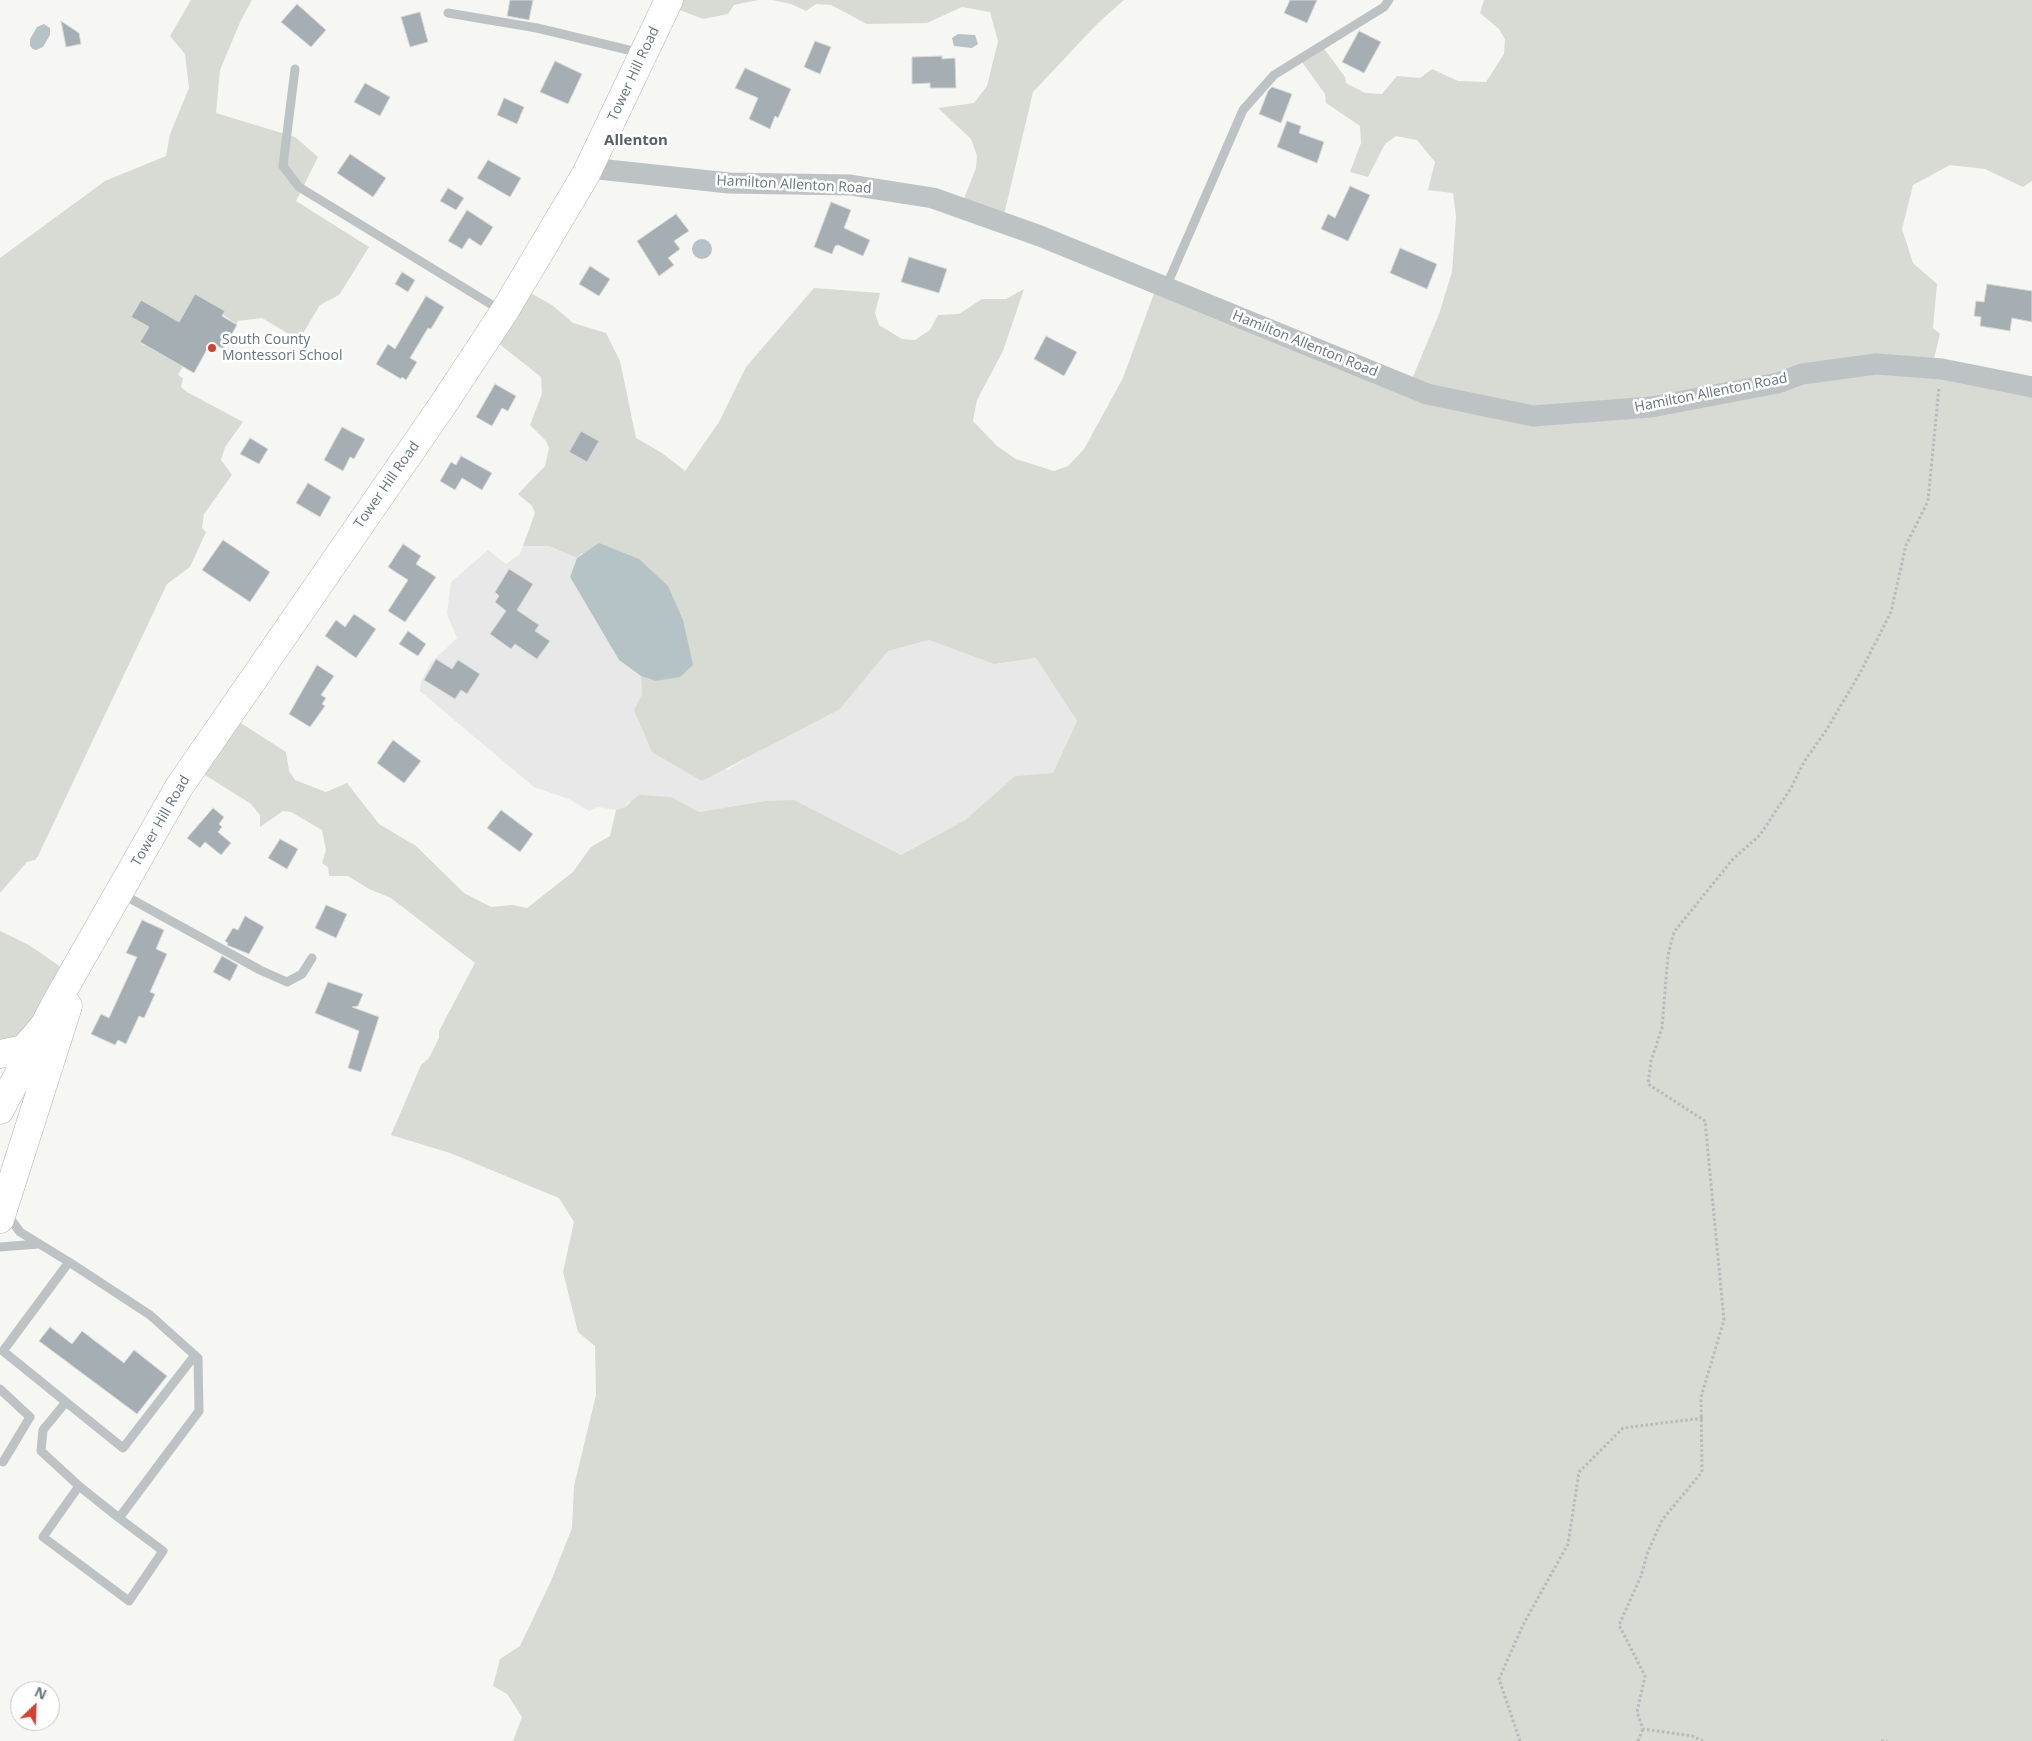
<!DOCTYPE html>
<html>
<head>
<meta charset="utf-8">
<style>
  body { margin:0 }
  #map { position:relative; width:2032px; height:1741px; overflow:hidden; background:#f6f6f3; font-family:"Open Sans",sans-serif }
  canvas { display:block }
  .north { position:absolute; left:10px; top:1681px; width:50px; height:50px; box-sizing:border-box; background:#fff; border:1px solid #c1c8cb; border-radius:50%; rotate:24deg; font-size:14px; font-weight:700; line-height:20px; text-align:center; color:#63767d }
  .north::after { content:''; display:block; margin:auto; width:18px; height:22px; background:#da3e2f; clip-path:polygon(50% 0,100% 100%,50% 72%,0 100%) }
</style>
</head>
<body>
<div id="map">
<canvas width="2032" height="1741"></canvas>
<div class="north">N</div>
</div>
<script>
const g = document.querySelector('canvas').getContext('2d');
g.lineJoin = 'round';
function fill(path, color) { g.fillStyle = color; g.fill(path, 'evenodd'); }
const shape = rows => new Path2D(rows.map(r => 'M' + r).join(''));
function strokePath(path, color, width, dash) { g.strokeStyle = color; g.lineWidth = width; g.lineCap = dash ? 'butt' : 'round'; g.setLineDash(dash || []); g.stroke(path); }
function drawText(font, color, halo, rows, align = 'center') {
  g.font = font + ' "Open Sans",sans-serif'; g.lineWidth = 5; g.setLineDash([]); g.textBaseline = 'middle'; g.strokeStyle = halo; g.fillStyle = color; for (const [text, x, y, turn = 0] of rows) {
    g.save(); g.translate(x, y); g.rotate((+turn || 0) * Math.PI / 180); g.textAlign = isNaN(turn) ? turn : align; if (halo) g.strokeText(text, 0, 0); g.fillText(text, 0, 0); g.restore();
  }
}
const built = shape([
  [523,546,549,546,577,558,570,577,619,660,641,676,642,694,634,710,727,770,781,738,840,709,888,651,929,640,994,664,1036,658,1077,721,1053,773,1015,776,965,820,901,855,794,801,765,801,699,812,628,802,625,807,616,810,598,807,589,811,569,799,534,787,420,691,421,681,432,662,457,638,447,614,451,582,488,550,506,564,520,554]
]);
const green = shape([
  [191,0,252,0,241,20,220,70,216,113,295,137,318,157,296,201,369,247,339,295,320,305,299,340,262,318,238,321,236,324,195,294,175,328,140,301,131,317,149,327,140,343,183,366,178,375,183,378,181,387,187,392,243,422,225,447,221,460,232,475,204,514,202,528,206,532,190,567,167,584,38,856,35,860,27,862,0,893,0,258,105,181,166,156,170,134,189,88,185,54,170,36],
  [667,0,758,0,734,5,728,14,703,19,669,6],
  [772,0,1124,0,1098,23,1033,92,1003,219,962,204,976,168,977,156,971,139,938,108,974,103,987,86,998,41,990,12,962,7,927,23,867,24,831,5,816,4,806,11,791,4],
  [1484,0,2032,0,2032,181,2023,187,1985,169,1950,165,1913,185,1902,229,1913,263,1937,284,1933,328,1940,334,1930,375,2032,390,2032,1741,513,1741,522,1717,507,1694,493,1686,500,1659,520,1646,551,1581,572,1528,574,1486,596,1395,595,1346,578,1332,563,1272,574,1222,559,1198,450,1153,391,1135,421,1065,429,1058,439,1038,439,1031,475,963,391,898,369,889,348,876,329,876,328,867,322,863,326,850,322,830,291,812,283,811,260,827,260,815,251,804,197,770,233,718,286,752,289,771,295,780,326,792,347,783,379,824,416,846,464,893,491,907,512,905,527,908,573,872,591,847,610,836,616,810,625,807,639,795,671,797,699,812,765,801,794,800,901,855,965,820,1015,776,1053,773,1077,721,1036,658,994,664,929,640,888,651,840,709,702,781,652,752,634,710,642,694,641,676,655,681,582,553,577,558,549,546,523,546,535,513,532,506,518,494,545,466,549,448,546,441,530,425,542,394,541,377,488,335,518,286,552,305,573,323,606,333,620,361,636,438,662,453,685,471,719,422,746,367,814,288,880,293,875,313,879,325,902,339,915,340,930,330,938,315,959,314,982,299,1006,299,1024,289,1003,351,977,400,973,421,997,446,1016,459,1054,471,1068,466,1084,449,1123,378,1157,285,1410,384,1439,314,1452,272,1456,217,1453,193,1428,190,1435,162,1417,140,1396,136,1385,144,1368,177,1350,172,1361,143,1360,126,1326,103,1325,94,1302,62,1322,46,1345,77,1346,83,1365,93,1382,94,1397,76,1420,78,1432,69,1458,81,1486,82,1504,54,1505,39,1499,29,1480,13],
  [0,931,29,945,81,981,0,1056]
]);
const water = shape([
  [44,24,50,28,50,35,43,47,36,50,33,49,30,46,30,39,37,27],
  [958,34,975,35,978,44,972,48,954,46,952,38],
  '692 249a10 10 0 1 1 20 0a10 10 0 1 1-20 0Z',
  [599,543,639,559,668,586,683,620,693,665,680,677,655,681,641,676,619,660,570,577,577,558]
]);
const building = shape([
  [510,0,533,0,529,20,507,16,510,0],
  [1290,0,1317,0,1307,23,1284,13,1290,0],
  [297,4,326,30,311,47,281,22,297,4],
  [420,12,428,42,410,47,401,17,420,12],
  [61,21,79,33,81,44,66,47,61,21],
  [1359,31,1381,42,1364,73,1342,62,1359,31],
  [815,41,831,47,820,74,804,67,815,41],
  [942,56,942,59,955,58,956,88,930,88,930,83,912,84,912,57,942,56],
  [555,61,582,74,568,104,540,92,555,61],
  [745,68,791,89,778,118,775,116,770,129,749,119,758,98,735,88,745,68],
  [365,83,390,97,380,116,354,102,365,83],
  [1272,87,1292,94,1281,123,1259,114,1268,91,1272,87],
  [504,98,524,107,517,124,497,115,504,98],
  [1287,121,1301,126,1299,133,1324,142,1317,163,1277,147,1287,121],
  [350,154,386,178,373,197,337,173,350,154],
  [488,160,521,178,510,197,477,178,488,160],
  [1350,186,1370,195,1348,241,1321,229,1328,214,1335,218,1350,186],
  [448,188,464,198,456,210,440,201,448,188],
  [831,202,851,210,844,228,870,240,863,256,838,245,835,246,832,254,814,247,831,202],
  [467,210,493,227,481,246,469,238,462,249,448,241,467,210],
  [676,214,689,231,674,241,680,249,668,258,674,265,659,276,637,241,676,214],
  [1400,248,1437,264,1427,289,1390,273,1400,248],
  [909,257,947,269,939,293,901,282,909,257],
  [590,266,610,279,599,296,579,284,590,266],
  [402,272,415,280,408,292,395,284,402,272],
  [1987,284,2032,291,2032,322,2012,318,2010,331,1980,326,1981,317,1974,316,1976,301,1984,302,1987,284],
  [195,294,225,311,222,316,237,325,223,349,211,342,194,373,140,342,149,327,131,317,141,300,179,322,195,294],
  [426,296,444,307,431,329,428,328,410,358,417,362,406,380,402,377,401,379,376,364,388,344,395,349,426,296],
  [1046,336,1077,352,1064,376,1034,359,1046,336],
  [495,384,516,396,508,411,502,408,492,426,476,417,495,384],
  [342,427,365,439,354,459,350,457,343,471,324,460,342,427],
  [581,431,599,441,587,462,569,452,581,431],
  [250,438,268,449,259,464,240,454,250,438],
  [461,456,492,473,482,490,462,478,455,490,440,481,451,462,456,465,461,456],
  [308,483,331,497,320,517,296,503,308,483],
  [223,540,270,572,250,602,202,570,223,540],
  [403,544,421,556,416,564,436,577,405,622,388,611,408,580,388,567,403,544],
  [509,569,533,584,517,610,539,625,535,631,550,641,537,659,515,644,511,649,490,634,506,611,495,602,499,596,495,592,509,569],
  [354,614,376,629,356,658,325,636,336,620,345,627,354,614],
  [408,631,426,644,418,656,399,644,408,631],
  [436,659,452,669,458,660,480,674,467,694,461,690,455,699,424,680,436,659],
  [317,665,334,676,321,695,326,698,322,704,325,706,310,727,289,714,317,665],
  [393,740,421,761,404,783,377,763,393,740],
  [213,808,224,817,219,824,222,827,218,832,231,843,221,855,205,842,200,848,187,838,213,808],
  [501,810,533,834,520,852,487,828,501,810],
  [280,839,298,849,287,869,268,858,280,839],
  [326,905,347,914,336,938,315,928,326,905],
  [245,916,264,927,249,954,227,945,228,943,225,941,233,928,238,930,245,916],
  [142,920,164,930,156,949,167,954,150,992,155,994,144,1018,139,1016,126,1044,118,1040,115,1045,91,1034,101,1014,109,1018,137,957,126,953,142,920],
  [222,956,238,965,230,981,213,972,222,956],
  [328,982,363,994,358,1006,352,1007,379,1017,361,1072,348,1068,359,1031,315,1013,328,982],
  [50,1327,72,1344,82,1331,124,1363,134,1350,167,1376,137,1414,39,1341,50,1327]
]);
const path = shape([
  [1520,1741,1499,1679,1523,1625,1568,1544,1579,1472,1623,1428,1703,1418],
  [1638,1741,1643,1729],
  [1703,1741,1692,1736,1643,1729,1637,1712,1645,1676,1619,1625,1641,1576,1647,1554,1662,1520,1702,1472,1701,1397,1724,1320,1705,1121,1648,1084,1651,1061,1662,1028,1668,955,1674,932,1733,859,1760,835,1791,788,1804,762,1827,729,1860,673,1891,612,1906,545,1928,501,1939,387],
  [1881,1741,1887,1741]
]);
const service = shape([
  [448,13,537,28,641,53],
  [295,69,283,166,299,187,502,311],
  [1166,287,1243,110,1274,75,1384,7,1389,0],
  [122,894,260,970,287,982,302,974,312,958],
  [7,1214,20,1232,69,1262,150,1315,198,1358,199,1411,119,1518,163,1551,129,1601,43,1537,79,1486,41,1451,43,1430,66,1402,3,1351,69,1262],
  [0,1247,38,1244],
  [0,1389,30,1417,3,1462],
  [66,1402,123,1448,195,1355],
  [79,1486,119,1518]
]);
const tertiary = shape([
  [589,168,729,183,850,185,933,198,1040,236,1427,394,1533,416,1651,407,1778,383,1802,374,1876,364,1942,369,2032,387]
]);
const primary = shape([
  [0,1110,57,1001,179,787,442,406,504,312,586,174,669,0],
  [0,1219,68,1006]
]);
const trunk = shape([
  [0,1054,24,1049,42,1028]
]);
const markers = [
  [212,348,5,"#da3e2f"]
];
const streetNames = [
  ["Tower Hill Road",634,74,-65],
  ["Hamilton Allenton Road",794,185,3],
  ["Hamilton Allenton Road",1305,344,22],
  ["Hamilton Allenton Road",1711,393,-11],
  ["Tower Hill Road",387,485,-55],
  ["Tower Hill Road",161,821,-60]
];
const poiNames = [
  ["South County",222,340],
  ["Montessori School",222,356]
];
const neighbourhoodNames = [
  ["Allenton",636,141]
];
fill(built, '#e7e8e7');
fill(green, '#d7dbd3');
fill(water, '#b5c3c6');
fill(building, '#a5afb3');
strokePath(building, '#d8d8d6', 1);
strokePath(primary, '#b1b7ba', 29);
strokePath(trunk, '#b1b6b8', 29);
strokePath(path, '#b6babc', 3, [2.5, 2.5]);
strokePath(service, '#bdc3c5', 9);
strokePath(tertiary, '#bdc3c5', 21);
strokePath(primary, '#fff', 28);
strokePath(trunk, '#fff', 28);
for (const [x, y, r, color] of markers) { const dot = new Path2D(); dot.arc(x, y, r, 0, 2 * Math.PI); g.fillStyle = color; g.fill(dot); strokePath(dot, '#fff', 2); }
drawText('14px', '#63767d', '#fff', streetNames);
drawText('14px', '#63767d', '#fff', poiNames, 'left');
drawText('bold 15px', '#546268', '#fff', neighbourhoodNames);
</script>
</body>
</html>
